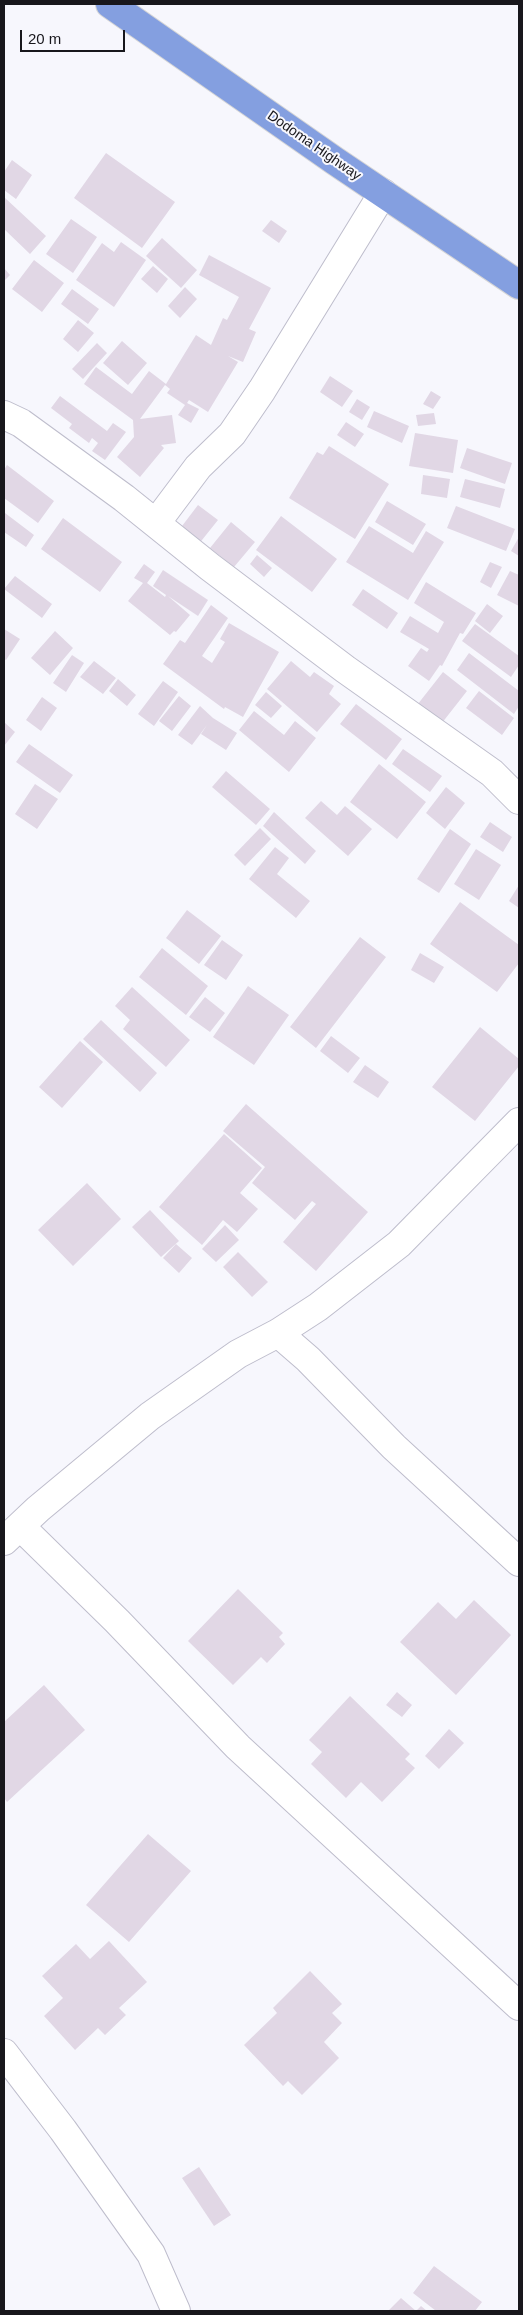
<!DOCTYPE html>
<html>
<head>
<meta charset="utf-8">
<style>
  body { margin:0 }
  #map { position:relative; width:523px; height:2315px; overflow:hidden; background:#f7f7fd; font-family:Arial,sans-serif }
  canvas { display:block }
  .frame { position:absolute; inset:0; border:5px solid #18171c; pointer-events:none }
  .scale { position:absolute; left:20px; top:30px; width:105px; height:22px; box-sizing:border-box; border:2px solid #18171c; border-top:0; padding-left:6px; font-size:15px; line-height:18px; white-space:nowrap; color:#18171c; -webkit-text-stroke:4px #f7f7fd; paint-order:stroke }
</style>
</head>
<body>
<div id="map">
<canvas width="523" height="2315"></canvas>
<div class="frame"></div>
<div class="scale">20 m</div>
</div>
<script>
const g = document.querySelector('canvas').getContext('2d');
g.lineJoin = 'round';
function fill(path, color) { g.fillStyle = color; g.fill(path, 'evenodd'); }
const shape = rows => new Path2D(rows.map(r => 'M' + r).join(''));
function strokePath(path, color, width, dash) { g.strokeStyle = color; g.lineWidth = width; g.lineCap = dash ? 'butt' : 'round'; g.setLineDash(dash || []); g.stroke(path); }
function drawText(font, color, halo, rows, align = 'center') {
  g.font = font + ' Arial,sans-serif'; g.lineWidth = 4; g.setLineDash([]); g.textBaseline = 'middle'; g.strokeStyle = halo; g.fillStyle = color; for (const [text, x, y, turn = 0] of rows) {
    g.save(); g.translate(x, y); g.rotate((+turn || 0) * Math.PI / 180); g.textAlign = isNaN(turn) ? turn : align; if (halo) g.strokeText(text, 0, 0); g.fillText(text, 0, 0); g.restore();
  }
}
const building = shape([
  [106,153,175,202,142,248,74,198],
  [12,160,32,175,16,199,4,190,4,172],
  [4,197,46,236,30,254,4,229],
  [71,219,97,237,73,273,46,254],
  [271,220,287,231,279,243,262,231],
  [162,238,197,270,181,288,146,256],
  [121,242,146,260,114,307,76,280,102,243,114,252],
  [209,255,271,288,249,329,256,332,243,362,228,356,238,362,208,412,189,400,187,403,199,409,191,423,178,415,185,405,167,393,170,389,165,385,140,419,172,415,176,443,161,445,164,448,140,477,117,457,134,437,133,420,84,384,96,367,132,394,149,371,166,384,196,335,211,345,223,318,227,320,239,297,199,275],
  [34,260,64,283,42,312,12,289],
  [153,266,168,279,157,293,141,279],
  [4,268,10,275,4,281],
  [185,287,197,299,180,318,168,306],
  [72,289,99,309,88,324,61,304],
  [78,320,94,333,78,352,63,339],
  [122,341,147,363,128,385,103,363],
  [97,343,107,353,83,379,72,369],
  [330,376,353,391,342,407,320,392],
  [431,391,441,397,433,409,423,404],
  [60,396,107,431,113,423,126,432,105,460,92,451,98,443,92,438,89,443,69,428,72,424,51,408],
  [357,399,370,407,362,420,349,412],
  [374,411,409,426,402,443,367,427],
  [434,413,436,424,418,426,416,415],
  [346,422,364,434,355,447,337,435],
  [415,433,458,440,453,473,409,466],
  [329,446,389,484,355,539,289,498,317,452,323,455],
  [467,448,512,463,505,484,460,468],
  [7,465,54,501,38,523,4,498,4,470],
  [423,475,450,479,447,498,421,494],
  [465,479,505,489,500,508,460,497],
  [387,501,426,524,413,545,375,522],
  [198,505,218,520,198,545,179,530],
  [456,506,515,529,506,551,447,528],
  [5,513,34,535,26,547,4,532],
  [281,516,337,559,312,592,256,550],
  [63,518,122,562,100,592,41,549],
  [231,522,255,542,234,567,210,548],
  [369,526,413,553,426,531,444,542,408,600,346,562],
  [519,537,519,556,511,551],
  [257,555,272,568,264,577,250,564],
  [490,562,502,567,491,588,480,582],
  [144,564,155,572,147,583,165,597,166,595,153,586,163,570,208,600,198,616,168,596,190,615,176,632,174,631,170,635,128,601,143,583,134,578],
  [510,571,519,575,519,606,497,595],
  [15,576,52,604,42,618,4,589],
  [426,582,476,613,463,634,460,633,442,666,440,665,429,681,408,666,421,648,427,652,429,649,400,632,410,616,438,633,444,622,414,603],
  [363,589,398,613,387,629,352,605],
  [487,604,503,616,490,633,475,621],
  [211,605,228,618,202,656,212,663,225,642,220,639,229,623,279,652,243,717,225,707,224,709,163,664,180,640,185,643],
  [475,624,519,656,519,665,511,677,462,641],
  [4,629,20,639,6,660,4,659],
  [55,631,73,648,50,675,31,658],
  [469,653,519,691,519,706,514,714,457,670],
  [72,655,84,663,66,692,53,683],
  [94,661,116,678,103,694,80,677],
  [291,661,310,677,314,672,334,686,329,694,341,704,317,732,267,689],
  [443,672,467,691,438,728,414,709],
  [118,679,136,695,127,706,109,691],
  [163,681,178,692,154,726,138,714],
  [479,691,514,718,502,735,466,708],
  [266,692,282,706,271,718,255,705],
  [179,696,191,706,172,731,159,721],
  [42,697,57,708,41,731,26,720],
  [356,704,402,739,386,760,340,724],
  [200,706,213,718,237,733,226,750,201,734,207,725,192,745,178,735],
  [254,711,284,735,295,721,316,738,289,772,239,730],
  [4,722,15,732,4,746],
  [29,744,73,775,60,793,16,762],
  [403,749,442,776,430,792,392,764],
  [379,764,426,802,397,839,350,802],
  [226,771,270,809,256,825,212,787],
  [35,784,58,799,37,829,15,814],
  [446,787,465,803,445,829,426,813],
  [321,801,337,815,345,806,372,829,348,856,305,818],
  [274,812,316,851,305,864,263,826],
  [490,822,512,837,503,852,480,837],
  [260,828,271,839,245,866,234,855],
  [450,829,471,844,439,893,417,879],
  [275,847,289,858,277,874,310,901,296,918,249,879],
  [476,849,501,865,479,900,454,884],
  [519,885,519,908,509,901],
  [460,902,519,945,519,963,497,992,430,944],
  [187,910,221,936,199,964,166,938],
  [360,937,386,957,316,1048,290,1027],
  [222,940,243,955,226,980,204,965],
  [162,948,208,986,186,1015,139,977],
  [420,953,444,967,434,983,411,970],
  [248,986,289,1015,254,1065,213,1037],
  [132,987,190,1040,166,1067,123,1029,130,1020,115,1006],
  [205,997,225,1013,210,1032,189,1017],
  [101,1020,157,1073,140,1092,83,1039],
  [480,1027,519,1059,519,1066,475,1121,432,1087],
  [331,1036,360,1058,348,1073,320,1051],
  [80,1041,103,1062,62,1108,39,1087],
  [365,1065,389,1082,378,1098,353,1082],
  [246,1104,368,1212,316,1271,283,1242,316,1204,312,1201,295,1220,252,1183,265,1167,223,1131],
  [224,1134,262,1168,240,1193,258,1209,237,1232,223,1220,202,1245,159,1207],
  [87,1183,121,1219,73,1266,38,1230],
  [150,1210,179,1241,161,1257,132,1227],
  [225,1225,239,1240,216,1262,202,1249],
  [176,1244,192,1258,179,1273,163,1258],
  [238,1252,268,1282,252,1297,223,1267],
  [238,1589,283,1633,279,1637,285,1644,267,1663,261,1657,233,1685,188,1641],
  [474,1600,511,1635,456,1695,400,1642,438,1602,456,1619],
  [44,1685,85,1730,7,1802,4,1798,4,1722],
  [397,1692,412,1705,402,1717,386,1705],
  [350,1696,410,1754,405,1759,415,1768,382,1802,361,1782,346,1798,311,1764,322,1752,309,1740],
  [449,1729,464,1743,439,1769,425,1756],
  [148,1834,191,1871,129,1942,86,1905],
  [109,1941,147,1982,119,2008,126,2015,105,2035,98,2028,75,2050,44,2016,63,1998,42,1976,76,1944,90,1959],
  [310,1971,342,2004,332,2013,342,2023,324,2042,339,2058,302,2095,288,2081,283,2086,244,2045,277,2013,273,2008],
  [199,2167,231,2215,214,2226,182,2178],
  [434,2266,482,2302,475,2311,436,2311,413,2293],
  [401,2298,416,2311,388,2311],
  [421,2306,427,2311,416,2311]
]);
const minor = shape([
  [4,415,21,423,124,498,210,567,345,669,492,773,519,800],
  [156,523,198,467,232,434,262,390,383,193],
  [278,1333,308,1359,394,1447,519,1562],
  [20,1526,117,1621,238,1747,519,2006],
  [4,1541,38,1509,150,1416,238,1354,278,1333,318,1307,399,1244,519,1122],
  [4,2053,63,2130,151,2254,176,2311]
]);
const trunk = shape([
  [110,4,335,161,519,285]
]);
const streetNames = [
  ["Dodoma Highway",314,146,35]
];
fill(building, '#e1d7e5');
strokePath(minor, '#bebdcc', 30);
strokePath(trunk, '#d5d5d6', 30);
strokePath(minor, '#fff', 28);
strokePath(trunk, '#849fe0', 28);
drawText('14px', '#18171c', '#f7f7fd', streetNames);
</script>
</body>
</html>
